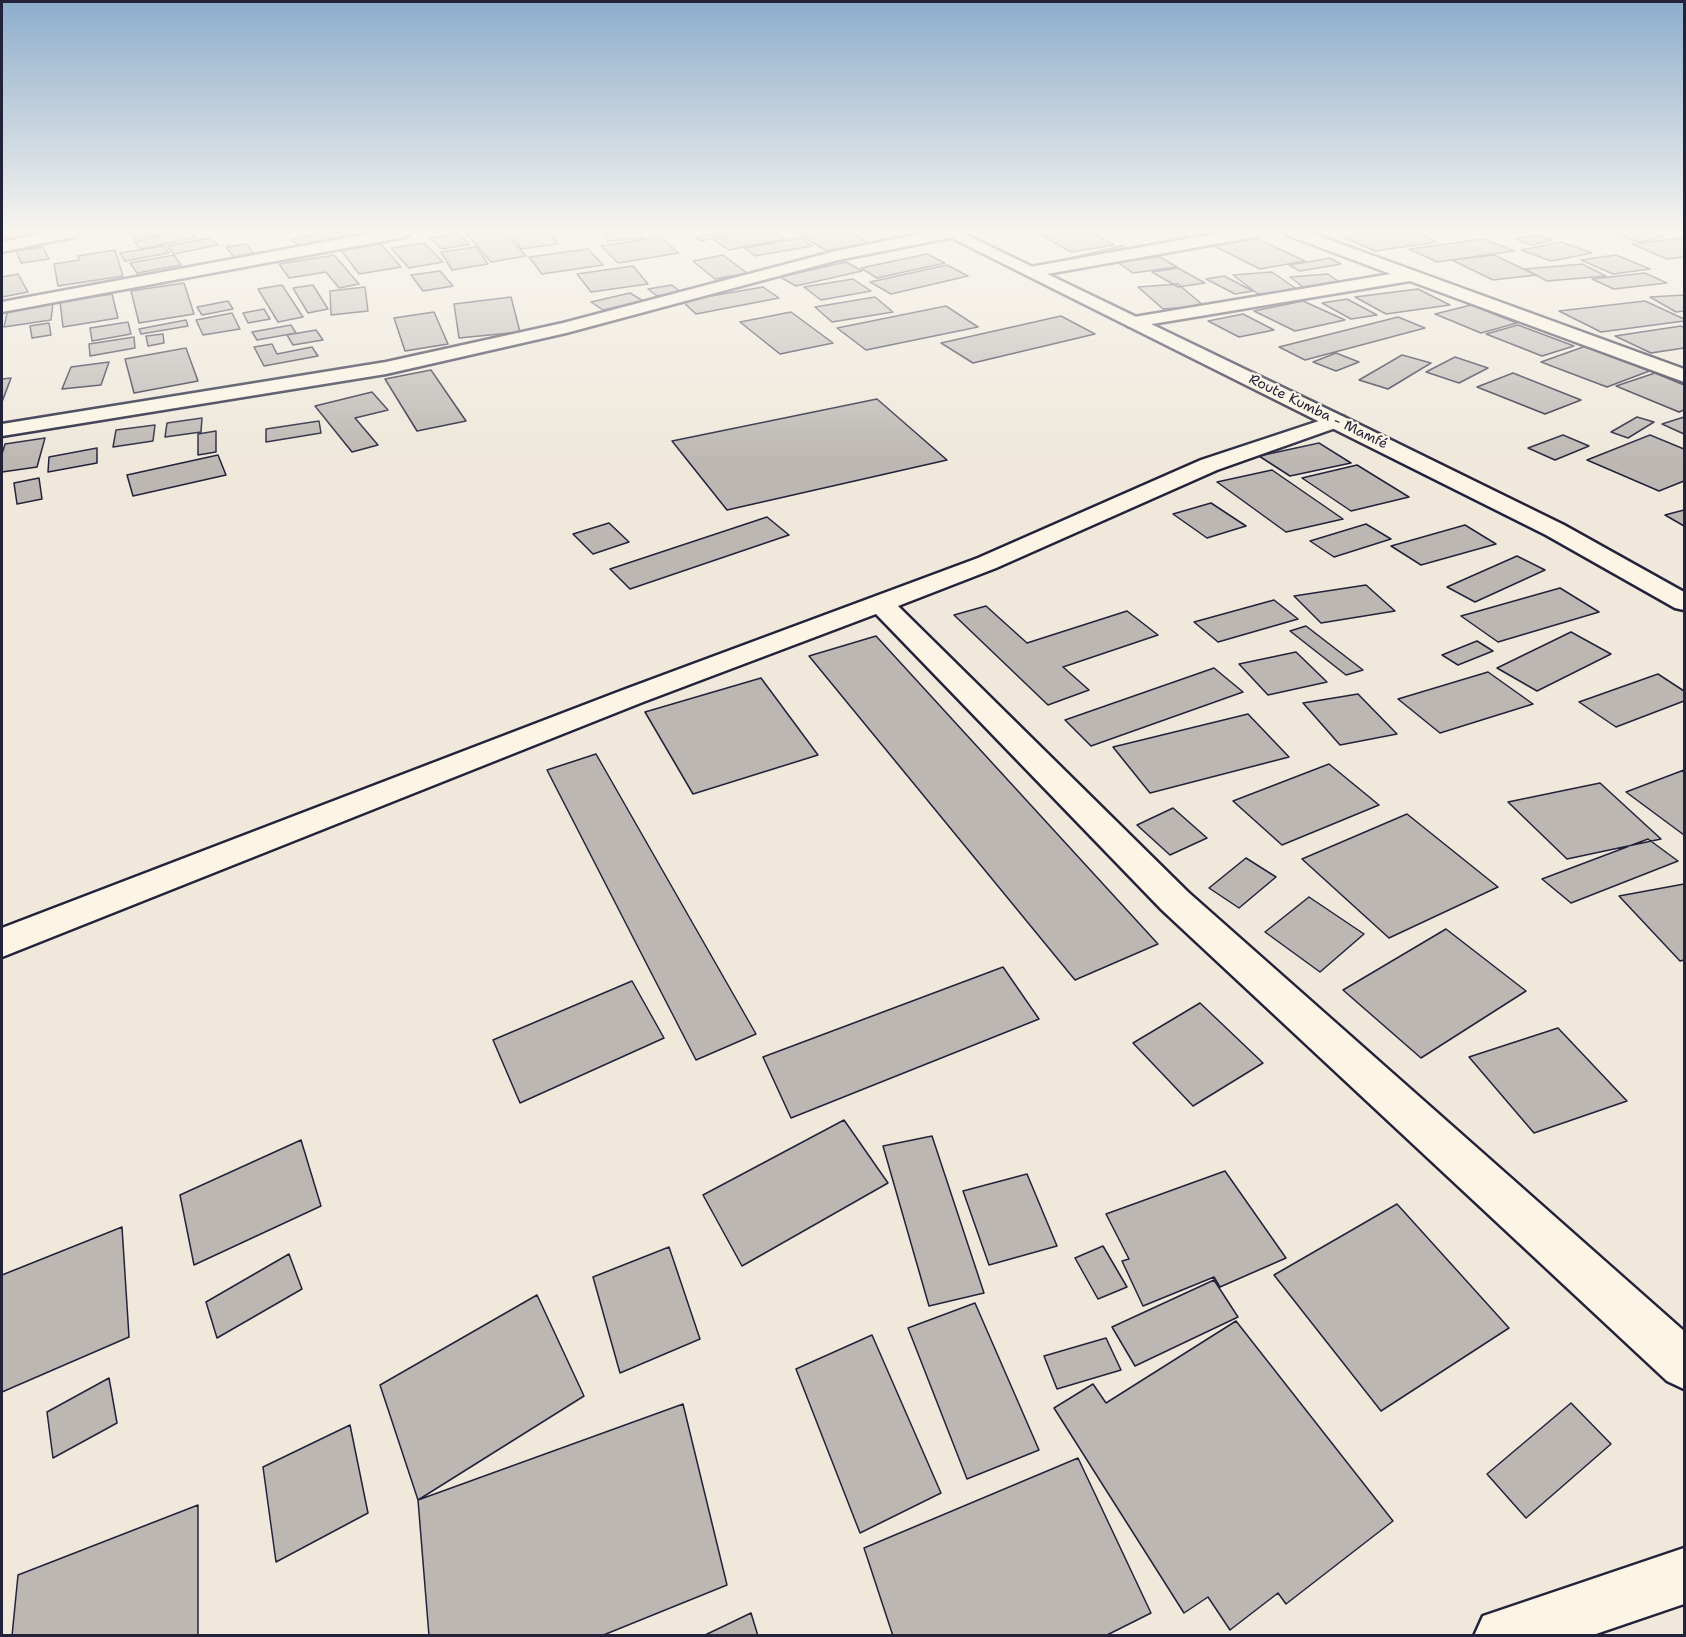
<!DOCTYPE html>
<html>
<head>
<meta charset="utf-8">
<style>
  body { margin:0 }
  #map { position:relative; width:1686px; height:1637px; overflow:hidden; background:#efe8db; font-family:"Shantell Sans",sans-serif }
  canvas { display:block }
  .frame { position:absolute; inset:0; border:3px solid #22223b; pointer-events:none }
</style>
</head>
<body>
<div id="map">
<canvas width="1686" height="1637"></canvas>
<div class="frame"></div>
</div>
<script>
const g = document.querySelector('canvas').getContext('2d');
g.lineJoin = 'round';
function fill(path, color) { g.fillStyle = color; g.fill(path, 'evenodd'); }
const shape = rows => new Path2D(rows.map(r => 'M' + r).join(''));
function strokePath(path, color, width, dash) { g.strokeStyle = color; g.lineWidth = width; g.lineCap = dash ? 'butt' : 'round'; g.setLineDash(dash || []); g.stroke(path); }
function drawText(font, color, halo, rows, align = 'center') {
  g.font = font + ' "Shantell Sans",sans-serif'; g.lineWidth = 4.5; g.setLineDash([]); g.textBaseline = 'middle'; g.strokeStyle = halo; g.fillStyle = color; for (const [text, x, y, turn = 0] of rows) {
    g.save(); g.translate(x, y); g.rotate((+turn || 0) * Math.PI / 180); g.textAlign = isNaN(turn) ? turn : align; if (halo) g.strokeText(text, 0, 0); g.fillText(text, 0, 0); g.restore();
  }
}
const building = shape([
  [2,232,66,232,4,243,2,232],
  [129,232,173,232,136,239,129,232],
  [181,232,190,232,197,237,141,249,134,242,181,232],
  [327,232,336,232,346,239,302,248,291,240,327,232],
  [465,232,504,232,526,256,491,262,465,232],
  [511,232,550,232,558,244,521,249,511,232],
  [604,232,641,232,644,238,607,241,604,232],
  [717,232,739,232,702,241,695,238,717,232],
  [756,232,774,232,785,239,729,250,714,240,756,232],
  [809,232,850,232,869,244,827,251,799,234,809,232],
  [1061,232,1091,232,1114,245,1071,252,1041,235,1061,232],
  [1162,232,1181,232,1195,241,1177,243,1162,232],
  [1374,232,1415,232,1437,242,1375,251,1343,237,1374,232],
  [1610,232,1649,232,1664,237,1639,242,1610,232],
  [457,233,470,244,442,249,430,238,457,233],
  [1536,235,1552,240,1531,245,1515,239,1536,235],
  [660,237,679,253,618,263,601,246,660,237],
  [1253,237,1305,261,1260,269,1210,244,1253,237],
  [210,238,218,245,174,254,167,246,210,238],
  [801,238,812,246,755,256,744,248,801,238],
  [1684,238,1684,257,1667,259,1632,244,1684,238],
  [1484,239,1514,251,1437,262,1409,249,1484,239],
  [1561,242,1592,253,1551,261,1521,250,1561,242],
  [424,243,443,262,409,268,391,248,424,243],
  [246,244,254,253,234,257,226,247,246,244],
  [381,244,401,267,359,274,341,250,381,244],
  [163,246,169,253,125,261,120,253,163,246],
  [1121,246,1130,249,1059,266,1050,263,1121,246],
  [43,247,49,259,21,263,16,251,43,247],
  [476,247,488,264,452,270,441,252,476,247],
  [588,249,603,265,542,274,529,257,588,249],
  [115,250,123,276,58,286,54,264,79,260,78,256,115,250],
  [927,254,945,263,877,278,861,268,927,254],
  [174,255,181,265,137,273,130,263,174,255],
  [334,255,359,284,339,288,326,272,289,278,279,264,334,255],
  [723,255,747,273,715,279,693,261,723,255],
  [1494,255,1536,275,1493,280,1452,260,1494,255],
  [1616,255,1650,269,1613,274,1581,260,1616,255],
  [1160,257,1177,267,1133,273,1117,262,1160,257],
  [1330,258,1341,264,1300,271,1289,265,1330,258],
  [846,262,862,271,796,286,780,277,846,262],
  [1582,264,1606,276,1547,281,1525,269,1582,264],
  [947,265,968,276,891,294,870,282,947,265],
  [633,266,648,284,591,292,577,274,633,266],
  [1178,268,1205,283,1178,287,1152,272,1178,268],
  [440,271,453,286,423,291,411,275,440,271],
  [1272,272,1298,290,1258,294,1233,275,1272,272],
  [1645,273,1667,283,1614,289,1592,279,1645,273],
  [18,274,28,292,2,297,2,277,18,274],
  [1328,274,1342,284,1303,287,1290,277,1328,274],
  [1224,276,1253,291,1235,294,1206,279,1224,276],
  [853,279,871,291,821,300,804,287,853,279],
  [184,283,194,314,139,323,131,291,184,283],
  [1178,284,1204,306,1163,309,1138,287,1178,284],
  [282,285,303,317,278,322,258,289,282,285],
  [313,285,328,309,308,313,293,288,313,285],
  [672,285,681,292,657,296,648,289,672,285],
  [365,287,368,311,331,315,330,291,365,287],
  [763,287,779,298,696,314,682,301,763,287],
  [1418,289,1450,305,1386,314,1355,297,1418,289],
  [630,293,643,301,603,310,591,302,630,293],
  [112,294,118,318,63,327,60,302,112,294],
  [1684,295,1684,311,1676,312,1650,297,1684,295],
  [511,297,520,332,459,338,454,304,511,297],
  [875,297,893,312,832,322,815,307,875,297],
  [1347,299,1377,315,1351,319,1322,303,1347,299],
  [228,301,233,309,202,315,197,307,228,301],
  [1303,301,1345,320,1295,331,1254,311,1303,301],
  [1645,301,1684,319,1684,321,1601,332,1559,311,1645,301],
  [53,303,51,320,4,327,8,309,53,303],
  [1471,305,1517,323,1481,333,1435,314,1471,305],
  [946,306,978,327,866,350,837,328,946,306],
  [264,309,270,319,248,323,243,313,264,309],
  [434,312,448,344,405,351,394,318,434,312],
  [791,312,833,343,780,354,740,322,791,312],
  [232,313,240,329,203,335,196,320,232,313],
  [1243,314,1274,330,1239,337,1208,321,1243,314],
  [1061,316,1095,334,973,363,941,343,1061,316],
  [1398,317,1425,328,1305,360,1279,347,1398,317],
  [186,320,188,326,141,334,139,329,186,320],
  [128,322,131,334,92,341,90,328,128,322],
  [49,323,51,335,32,338,30,326,49,323],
  [291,325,296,333,257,340,252,332,291,325],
  [1518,325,1574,346,1542,356,1486,334,1518,325],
  [1681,326,1684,328,1684,348,1651,353,1615,336,1681,326],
  [316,330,323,340,293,345,287,335,316,330],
  [163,334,164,343,148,346,146,336,163,334],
  [134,337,135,348,90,356,89,344,134,337],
  [272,344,277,354,312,347,318,356,264,366,254,347,272,344],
  [1586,346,1652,370,1607,387,1541,362,1586,346],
  [186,348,198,381,134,393,125,359,186,348],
  [1336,353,1359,362,1336,371,1313,362,1336,353],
  [1402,355,1431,363,1388,389,1359,380,1402,355],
  [1455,357,1488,368,1459,383,1426,372,1455,357],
  [109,362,101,385,62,389,71,367,109,362],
  [431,370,466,421,417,431,385,379,431,370],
  [1513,373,1581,400,1545,414,1477,387,1513,373],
  [1655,373,1684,385,1684,410,1679,412,1616,386,1655,373],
  [11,378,2,402,2,379,11,378],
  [372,392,388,410,355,418,378,445,352,452,315,406,372,392],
  [877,399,947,460,727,510,672,441,877,399],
  [1637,417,1654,422,1628,438,1611,432,1637,417],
  [1684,417,1684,434,1662,424,1684,417],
  [202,418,201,432,165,437,167,423,202,418],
  [319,421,321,433,266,442,266,429,319,421],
  [155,425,153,441,113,447,116,430,155,425],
  [216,431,216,452,198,455,198,434,216,431],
  [1563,435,1589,446,1555,460,1528,448,1563,435],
  [1650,435,1684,449,1684,481,1659,491,1587,460,1650,435],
  [45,438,37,467,2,472,2,454,5,444,45,438],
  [1319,443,1351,463,1290,476,1259,456,1319,443],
  [97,448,97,463,48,472,49,457,97,448],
  [218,455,226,475,133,496,127,475,218,455],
  [1357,465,1409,497,1351,511,1302,478,1357,465],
  [1272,470,1343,519,1286,532,1217,482,1272,470],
  [39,478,42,499,17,504,14,483,39,478],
  [1211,503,1246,526,1207,538,1173,514,1211,503],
  [1684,510,1684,526,1665,515,1684,510],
  [767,517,789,535,630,589,610,569,767,517],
  [609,523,629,542,593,554,573,534,609,523],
  [1366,524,1391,539,1334,557,1310,541,1366,524],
  [1465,525,1496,544,1421,565,1391,546,1465,525],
  [1517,556,1545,570,1475,602,1447,587,1517,556],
  [1366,585,1395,611,1321,623,1294,596,1366,585],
  [1560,588,1599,612,1498,642,1461,616,1560,588],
  [1274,600,1298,619,1218,642,1194,622,1274,600],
  [986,606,1027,643,1127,611,1158,635,1063,667,1089,690,1048,705,954,615,986,606],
  [1306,626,1363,670,1346,675,1290,631,1306,626],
  [1571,632,1611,654,1537,691,1497,668,1571,632],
  [876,636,1158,944,1075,980,809,656,876,636],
  [1477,641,1493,651,1458,665,1442,655,1477,641],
  [1296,652,1327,682,1268,695,1239,664,1296,652],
  [1214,668,1243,692,1091,746,1065,720,1214,668],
  [1488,672,1533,704,1440,733,1398,699,1488,672],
  [1658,674,1684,691,1684,701,1616,727,1579,702,1658,674],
  [761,678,818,755,693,794,645,712,761,678],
  [1358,694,1397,734,1340,745,1303,703,1358,694],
  [1248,714,1289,757,1150,793,1113,747,1248,714],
  [596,754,756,1034,696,1060,547,770,596,754],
  [1329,764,1379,805,1282,845,1233,801,1329,764],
  [1684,770,1684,835,1626,792,1684,770],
  [1600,783,1661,839,1567,859,1508,802,1600,783],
  [1173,808,1207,838,1170,855,1137,825,1173,808],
  [1407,814,1498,887,1389,938,1302,859,1407,814],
  [1648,839,1678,861,1571,903,1542,879,1648,839],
  [1246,858,1276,877,1239,908,1209,888,1246,858],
  [1684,884,1684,960,1680,961,1619,896,1684,884],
  [1309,897,1364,934,1320,972,1265,932,1309,897],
  [1446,929,1526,991,1421,1058,1343,990,1446,929],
  [1003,967,1039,1019,791,1118,763,1057,1003,967],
  [632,981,664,1038,520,1103,493,1040,632,981],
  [1200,1003,1263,1063,1193,1106,1133,1043,1200,1003],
  [1558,1028,1627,1101,1534,1133,1469,1057,1558,1028],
  [844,1120,888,1183,742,1266,703,1195,844,1120],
  [932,1136,984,1293,929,1306,883,1146,932,1136],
  [301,1140,321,1206,194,1265,180,1195,301,1140],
  [1225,1171,1286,1258,1220,1287,1214,1277,1143,1306,1122,1261,1129,1259,1106,1214,1225,1171],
  [1027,1174,1057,1246,989,1265,963,1191,1027,1174],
  [1397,1204,1509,1328,1381,1411,1274,1275,1397,1204],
  [122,1227,129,1337,2,1392,2,1275,122,1227],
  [1103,1246,1127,1287,1098,1299,1075,1258,1103,1246],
  [669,1247,700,1339,620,1373,593,1277,669,1247],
  [289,1254,302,1289,217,1338,206,1302,289,1254],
  [1214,1280,1238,1317,1135,1366,1112,1327,1214,1280],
  [537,1295,584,1396,418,1500,380,1385,537,1295],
  [975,1303,1039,1450,967,1479,908,1328,975,1303],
  [1236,1321,1393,1521,1286,1604,1278,1593,1230,1630,1208,1597,1184,1613,1054,1408,1093,1384,1106,1403,1236,1321],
  [872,1335,941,1493,860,1533,796,1369,872,1335],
  [1106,1338,1121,1370,1057,1389,1044,1356,1106,1338],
  [109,1378,117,1423,53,1458,47,1412,109,1378],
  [1571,1403,1611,1444,1526,1518,1487,1474,1571,1403],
  [683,1404,727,1585,601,1636,429,1636,418,1500,683,1404],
  [350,1425,368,1513,276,1562,263,1467,350,1425],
  [1078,1458,1151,1613,1105,1636,893,1636,864,1548,1078,1458],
  [198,1505,198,1636,12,1636,18,1575,198,1505],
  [751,1613,758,1636,703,1636,751,1613]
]);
const minor = shape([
  [49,232,80,232,73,237,2,252,2,242,49,232],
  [378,232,412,232,405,237,2,312,2,302,378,232],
  [929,232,957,233,949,238,838,260,566,333,386,374,2,436,2,424,386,362,563,323,836,251,929,232],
  [1226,232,1262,232,1255,237,1030,277,1022,272,1030,267,1226,232],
  [1285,232,1308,232,1684,369,1684,382,1410,281,1134,327,1128,326,1125,322,1128,318,1134,317,1391,274,1287,235,1285,232],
  [1337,415,1344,417,1347,421,1344,425,1217,470,996,568,898,606,1188,892,1684,1331,1684,1389,1667,1381,1162,910,876,614,643,702,2,957,2,928,623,690,978,558,1201,460,1337,415],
  [1684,1548,1684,1604,1590,1636,1474,1636,1483,1616,1684,1548]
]);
const trunk = shape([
  [940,232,960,232,1344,417,1564,525,1684,592,1684,610,1675,608,1546,535,940,232]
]);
const farStreetnames = [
  ["Route Kumba - Mamfé",1318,412,26]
];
fill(building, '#bcb7b3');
strokePath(building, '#22223b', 1.5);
strokePath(minor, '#22223b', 5);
strokePath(trunk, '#22223b', 5);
fill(minor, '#fcf5e5');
fill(trunk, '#fcf5e5');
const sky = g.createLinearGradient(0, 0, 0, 462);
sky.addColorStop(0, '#8dadcc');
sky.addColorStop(0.5, '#f8f5ef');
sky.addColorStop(1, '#f8f5ef00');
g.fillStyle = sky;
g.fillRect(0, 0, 1686, 462);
drawText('14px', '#22223b', '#fcf5e5', farStreetnames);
</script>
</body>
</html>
